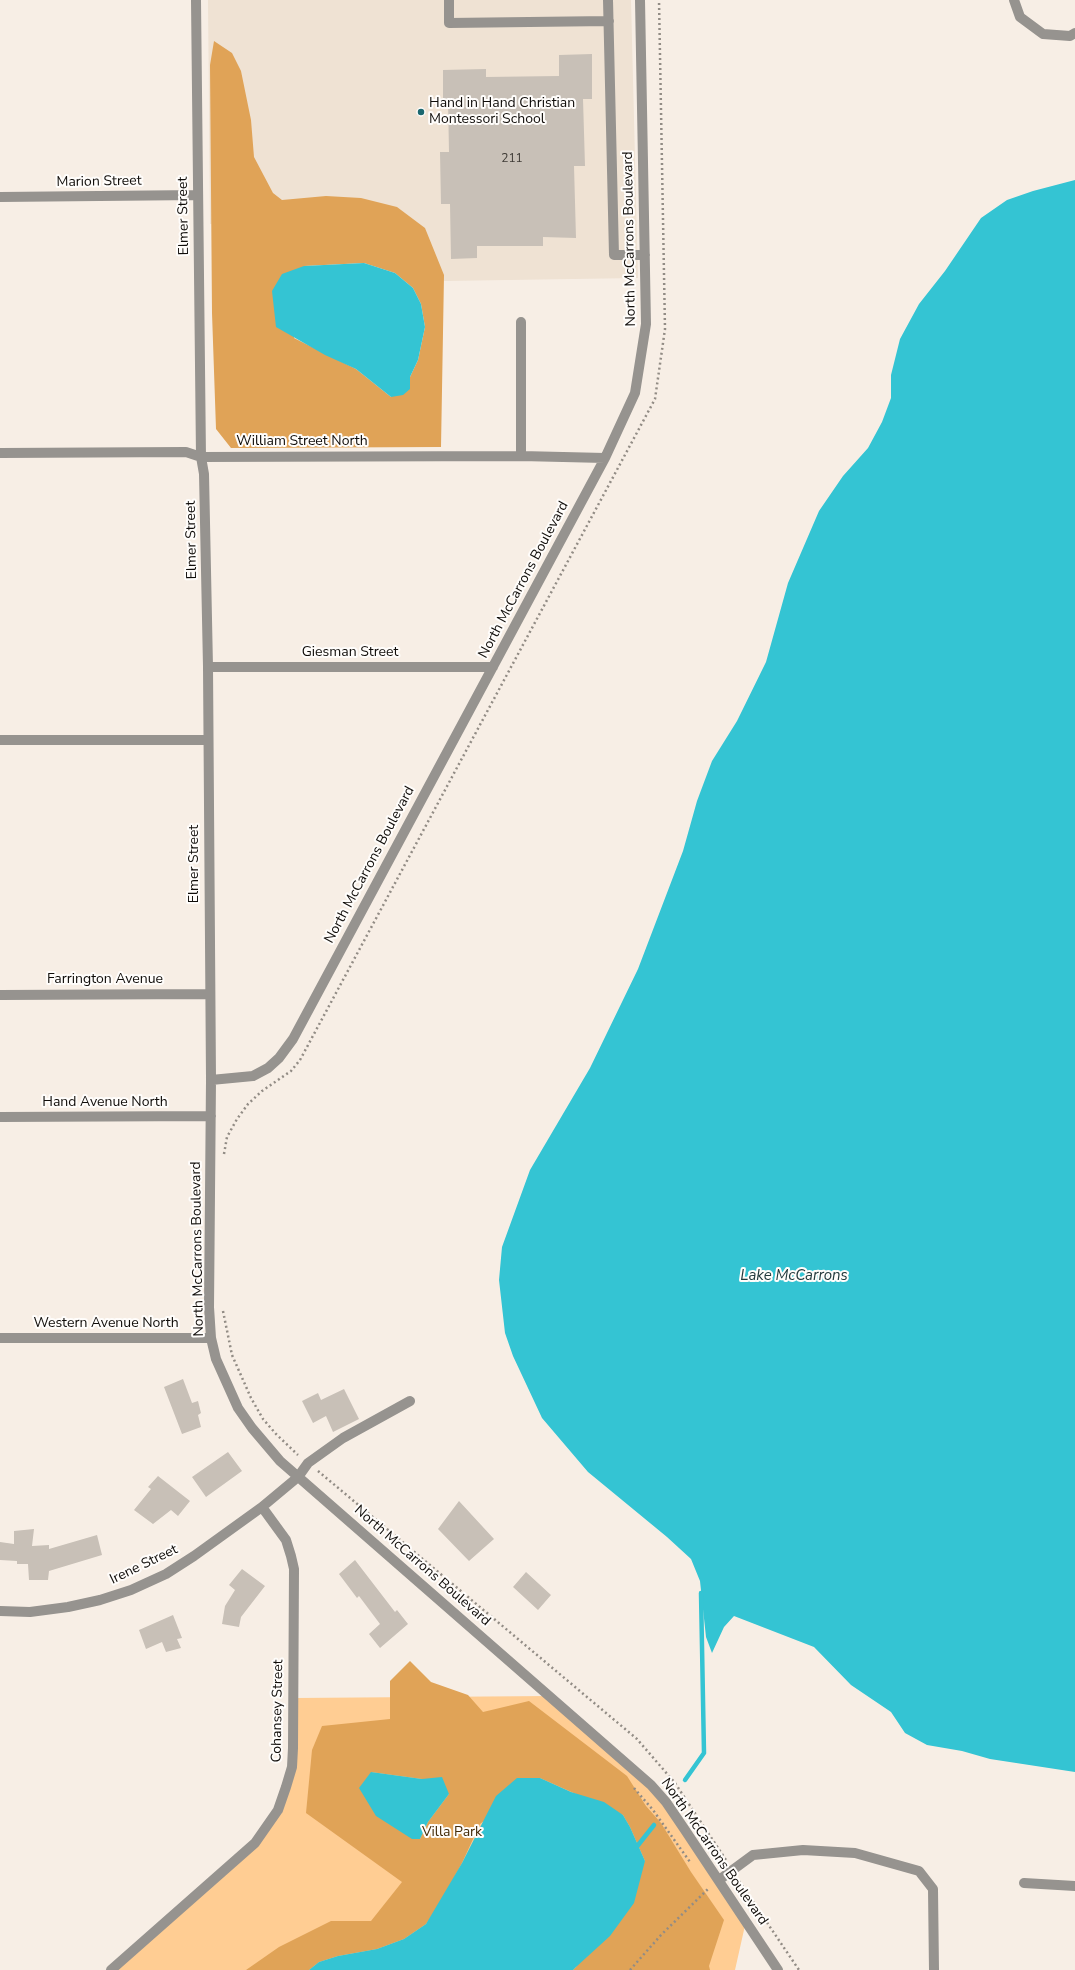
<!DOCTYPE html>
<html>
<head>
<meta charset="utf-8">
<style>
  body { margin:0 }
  canvas { display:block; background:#f7eee5 }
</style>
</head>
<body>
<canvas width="1075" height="1970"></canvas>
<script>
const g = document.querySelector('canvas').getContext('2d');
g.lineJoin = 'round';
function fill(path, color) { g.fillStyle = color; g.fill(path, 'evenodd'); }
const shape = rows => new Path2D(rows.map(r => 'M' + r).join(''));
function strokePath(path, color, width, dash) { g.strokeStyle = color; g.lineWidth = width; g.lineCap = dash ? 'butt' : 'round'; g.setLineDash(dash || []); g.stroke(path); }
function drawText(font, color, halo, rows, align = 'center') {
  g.font = font + ' "Nunito Sans",sans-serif'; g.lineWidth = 4; g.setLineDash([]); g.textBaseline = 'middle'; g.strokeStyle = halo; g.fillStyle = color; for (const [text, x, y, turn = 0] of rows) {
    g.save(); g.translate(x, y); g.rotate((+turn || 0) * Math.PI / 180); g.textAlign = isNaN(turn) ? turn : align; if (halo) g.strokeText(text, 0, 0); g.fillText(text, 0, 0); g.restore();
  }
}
const built = shape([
  [208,0,631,0,638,278,444,281,425,251,384,227,210,224]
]);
const green = shape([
  [550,1696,651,1785,746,1921,735,1970,111,1970,255,1843,286,1787,294,1698]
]);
const forest = shape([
  [214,41,232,53,241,71,251,120,254,157,273,193,282,200,326,196,361,198,397,207,425,228,444,275,441,447,231,448,216,429,212,313,210,65],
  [364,263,395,273,413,288,421,304,425,327,418,360,410,377,391,397,356,369,294,338,304,266],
  [410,1661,431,1682,468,1695,483,1712,529,1701,627,1776,646,1806,661,1823,691,1872,724,1920,709,1966,710,1970,573,1970,576,1967,645,1861,630,1827,623,1815,540,1778,480,1824,462,1863,438,1907,426,1924,404,1939,377,1949,338,1956,319,1962,309,1970,246,1970,279,1947,331,1921,371,1921,402,1882,306,1813,312,1750,322,1726,390,1719,390,1681],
  [371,1772,422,1779,449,1794,428,1822,420,1839]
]);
const water = shape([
  [1075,180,1075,1772,990,1759,962,1751,927,1745,905,1733,891,1712,851,1685,814,1647,734,1616,724,1627,712,1653,706,1637,700,1581,691,1559,667,1537,588,1472,542,1418,513,1356,505,1333,499,1280,502,1247,530,1170,590,1068,638,969,683,851,697,801,712,761,737,721,766,662,788,583,819,511,843,476,868,448,882,422,891,398,891,375,900,339,919,304,945,271,981,218,1007,200,1033,191],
  [364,263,395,273,413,288,421,304,425,327,418,360,410,377,410,389,403,395,391,397,356,369,325,355,276,327,272,291,282,274,304,266],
  [371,1772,422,1779,442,1777,449,1794,428,1822,420,1839,412,1839,376,1816,359,1788],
  [517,1778,540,1778,571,1792,604,1802,623,1815,630,1827,645,1861,634,1903,610,1936,576,1967,573,1970,309,1970,319,1962,338,1956,377,1949,404,1939,426,1924,462,1863,496,1796]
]);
const stream = shape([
  [685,1780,704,1753,701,1593],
  [635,1849,654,1825]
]);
const building = shape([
  [592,54,592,99,583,99,585,166,574,166,576,238,543,237,543,246,477,246,477,258,451,259,450,204,441,204,440,152,449,152,448,100,443,100,443,70,486,69,486,77,559,76,559,55],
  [183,1379,192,1403,198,1401,201,1413,198,1415,201,1427,182,1434,164,1387],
  [344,1389,359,1419,333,1432,326,1416,313,1423,302,1401,318,1393,321,1400],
  [228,1452,242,1471,206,1497,192,1477],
  [158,1476,190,1501,178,1516,171,1510,153,1524,134,1510,151,1489,148,1487],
  [459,1501,494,1539,469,1561,438,1529],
  [34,1529,32,1546,49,1545,49,1549,97,1535,102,1555,49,1571,48,1580,29,1580,28,1564,17,1564,17,1561,0,1560,0,1542,14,1544,14,1531],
  [355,1560,395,1612,397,1610,408,1624,380,1648,369,1634,380,1624,359,1596,357,1598,339,1574],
  [242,1569,265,1586,241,1617,239,1627,222,1624,225,1606,235,1590,229,1585],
  [526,1572,551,1595,538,1610,513,1587],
  [173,1615,182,1638,177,1639,181,1648,166,1652,162,1642,146,1649,139,1630]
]);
const path = shape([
  [224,1154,227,1137,237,1119,248,1104,262,1091,291,1071,300,1060,655,399,665,329,659,0],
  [223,1311,232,1355,251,1398,263,1419,276,1434,298,1455],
  [318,1471,637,1739,675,1783,726,1860],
  [634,1788,653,1810,690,1862],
  [739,1881,799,1970],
  [630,1970,661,1935,709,1888]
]);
const minor = shape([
  [196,0,201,457,204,474,208,667,211,1080,209,1307,211,1338,216,1359,238,1408,252,1428,280,1461,651,1785,666,1802,685,1830,778,1970],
  [449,0,449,23,609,21],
  [608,0,614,255,645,255],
  [1014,0,1020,17,1043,34,1070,36,1075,33],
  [0,197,198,195],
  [521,322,521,456],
  [0,453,186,452,201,457,521,456,605,458],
  [208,667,493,667],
  [0,740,208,740],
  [0,995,209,994],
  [211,1080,253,1076,268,1068,279,1058,293,1039,605,458,635,393,646,324,640,0],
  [0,1117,211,1116],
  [0,1338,211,1338],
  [0,1611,30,1612,68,1607,100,1600,131,1590,166,1574,194,1556,262,1507,298,1477,308,1463,343,1438,410,1401],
  [719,1880,753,1855,803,1850,855,1853,919,1871,933,1889,934,1970],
  [1024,1883,1075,1886],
  [111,1970,255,1843,278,1810,286,1787,292,1767,293,1748,294,1569,291,1556,286,1540,262,1507]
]);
const markers = [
  [421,112,4,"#1a676f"]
];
const numberNames = [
  ["211",512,159]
];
const poiNames = [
  ["Hand in Hand Christian",429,104],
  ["Montessori School",429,120]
];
const streetNames = [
  ["Marion Street",99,182,-1],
  ["Elmer Street",184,216,-91],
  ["North McCarrons Boulevard",630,239,-91],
  ["William Street North",302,442],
  ["Elmer Street",192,540,-91],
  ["North McCarrons Boulevard",524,580,-62],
  ["Giesman Street",350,653],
  ["Elmer Street",195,864,-90],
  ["North McCarrons Boulevard",370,865,-62],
  ["Farrington Avenue",105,980],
  ["Hand Avenue North",105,1103],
  ["North McCarrons Boulevard",198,1249,-91],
  ["Western Avenue North",106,1324],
  ["Irene Street",144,1565,-26],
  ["North McCarrons Boulevard",422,1566,41],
  ["Cohansey Street",278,1711,-89],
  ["North McCarrons Boulevard",714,1852,55]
];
const parkNames = [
  ["Villa Park",452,1833]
];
const waterNames = [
  ["Lake McCarrons",794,1276]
];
fill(built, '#efe2d3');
fill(green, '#ffcd93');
fill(forest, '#e0a357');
fill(water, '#34c4d3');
strokePath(stream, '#34c4d3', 4.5);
fill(building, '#c8c0b7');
strokePath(path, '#928c85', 2.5, [2, 3]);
strokePath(minor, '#96938f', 10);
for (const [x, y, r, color] of markers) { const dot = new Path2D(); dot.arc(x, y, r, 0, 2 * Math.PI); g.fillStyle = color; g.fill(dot); strokePath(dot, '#fffdfb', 1.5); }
drawText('12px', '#3d3934', null, numberNames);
drawText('14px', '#0f0c09', '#fffdfb', poiNames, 'left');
drawText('14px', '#0f0c09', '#fffdfb', streetNames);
drawText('14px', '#442c0a', '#fffdfb', parkNames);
drawText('italic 15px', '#233a3d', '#fffdfb', waterNames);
</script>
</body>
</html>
